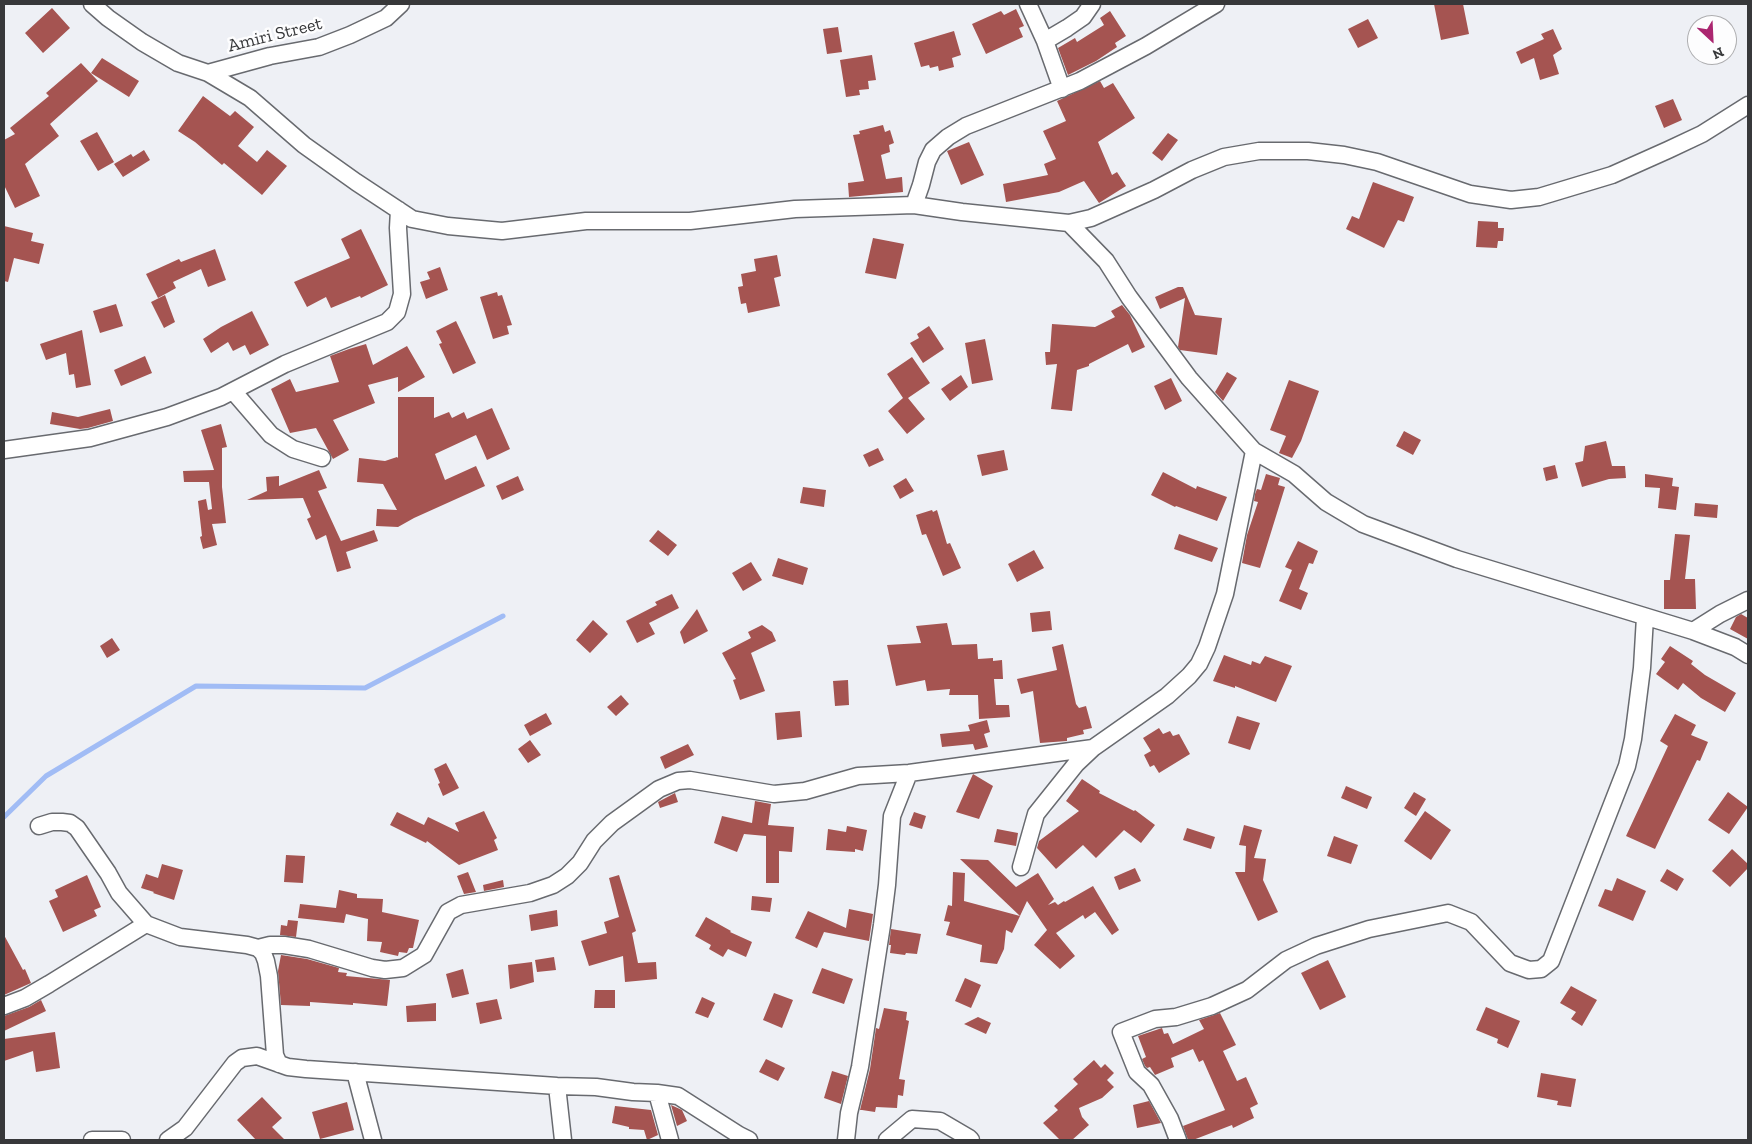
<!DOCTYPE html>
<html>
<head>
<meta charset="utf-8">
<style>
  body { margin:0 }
  #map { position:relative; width:1752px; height:1144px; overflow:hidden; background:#eef0f5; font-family:"Zilla Slab",serif }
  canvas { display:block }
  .frame { position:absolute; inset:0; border:5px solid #37383a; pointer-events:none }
  .north { position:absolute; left:1687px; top:15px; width:50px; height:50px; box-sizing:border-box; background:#fdfdfe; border:1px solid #aeaeb0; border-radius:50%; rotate:155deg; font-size:14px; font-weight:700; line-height:20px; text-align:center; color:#37383a }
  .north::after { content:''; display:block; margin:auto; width:18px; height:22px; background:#ab2670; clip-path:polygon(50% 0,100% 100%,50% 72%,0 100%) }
</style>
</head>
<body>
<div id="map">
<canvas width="1752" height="1144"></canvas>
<div class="frame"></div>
<div class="north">N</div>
</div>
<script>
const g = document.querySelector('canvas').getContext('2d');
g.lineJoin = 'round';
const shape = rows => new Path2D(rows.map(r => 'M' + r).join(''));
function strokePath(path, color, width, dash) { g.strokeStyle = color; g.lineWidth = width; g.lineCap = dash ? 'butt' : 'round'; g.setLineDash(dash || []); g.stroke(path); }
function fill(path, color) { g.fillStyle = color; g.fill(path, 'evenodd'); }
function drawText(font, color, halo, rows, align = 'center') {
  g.font = font + ' "Zilla Slab",serif'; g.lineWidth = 5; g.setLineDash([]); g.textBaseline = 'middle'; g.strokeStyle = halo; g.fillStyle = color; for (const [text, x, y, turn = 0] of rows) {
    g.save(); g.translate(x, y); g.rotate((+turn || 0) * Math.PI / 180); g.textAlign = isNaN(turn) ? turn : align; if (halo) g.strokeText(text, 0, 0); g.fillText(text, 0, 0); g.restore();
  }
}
const stream = shape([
  [4,817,46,776,196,686,365,688,503,616]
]);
const building = shape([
  [1434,4,1463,4,1469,34,1441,40],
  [52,8,70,28,43,53,25,33],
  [1016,9,1024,26,1019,28,1023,37,986,54,972,24,1001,11,1004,15],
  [1110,11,1126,36,1115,43,1117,47,1096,61,1068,75,1058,48,1075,38,1077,42,1104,25,1100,18],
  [1368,19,1378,38,1358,48,1348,29],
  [838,27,842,52,827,54,823,29],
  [1553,29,1562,49,1553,55,1559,74,1540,80,1534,58,1521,64,1516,52,1544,39,1541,34],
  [954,31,961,55,952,58,954,67,939,71,938,66,930,68,929,65,921,67,914,43],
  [872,55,876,80,868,81,869,89,859,90,860,95,846,97,840,60],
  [102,58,139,81,129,97,91,73],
  [81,63,98,81,50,124,59,136,25,164,40,196,15,208,4,185,4,140,15,134,10,128,49,96,46,93],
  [1100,81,1104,88,1113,83,1135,118,1098,142,1112,175,1117,172,1126,186,1099,203,1084,181,1059,192,1006,202,1003,184,1048,175,1044,164,1056,159,1043,131,1066,121,1057,101],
  [203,96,230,116,235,111,254,127,238,146,257,162,267,150,287,166,262,195,224,163,222,165,195,142,178,131],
  [1673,99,1682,120,1664,128,1655,106],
  [883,125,885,132,890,130,894,143,889,145,890,152,881,155,886,179,902,177,903,192,849,197,848,183,864,181,853,135,860,134,859,131],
  [97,132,114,162,98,171,80,141],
  [1168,133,1178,140,1162,161,1152,153],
  [969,142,984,175,961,185,947,151],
  [144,150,150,160,123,177,114,164,131,154,133,157],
  [1373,182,1414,197,1404,222,1398,220,1384,248,1346,229,1352,216,1359,219],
  [1478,221,1498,222,1498,228,1504,228,1503,241,1498,241,1497,248,1476,247],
  [4,226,33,233,31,241,44,244,39,264,14,258,8,282,4,281],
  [361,229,388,285,361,298,360,296,331,308,326,297,307,307,294,282,350,258,341,239],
  [873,238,904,244,896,279,865,273],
  [215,249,226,280,208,287,201,269,173,282,176,288,158,298,146,274,179,259,181,262],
  [777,255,781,276,774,278,780,306,748,313,746,303,741,304,738,287,743,286,741,274,756,271,754,259],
  [440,267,448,290,426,299,420,282,430,279,427,272],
  [1178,287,1183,287,1195,315,1222,318,1217,355,1180,350,1178,347,1185,298,1160,309,1155,297],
  [497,292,498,296,502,295,512,325,507,326,509,334,493,339,480,297],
  [165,295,175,322,164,328,151,302],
  [116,304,123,326,100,333,93,311],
  [1122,305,1130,315,1145,347,1132,353,1128,344,1089,364,1089,366,1077,370,1072,411,1051,409,1057,364,1046,365,1045,352,1050,352,1052,324,1095,327,1115,317,1111,311],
  [252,311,269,345,250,355,245,345,233,351,228,342,211,353,203,339,221,327],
  [456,321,476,363,453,374,439,344,442,343,436,331],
  [929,326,944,349,923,363,910,343,919,338,917,334],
  [82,330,91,385,76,388,74,374,69,375,66,353,46,360,40,344],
  [985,339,993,380,972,384,965,343],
  [366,344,373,365,407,346,425,377,398,392,398,377,368,385,375,403,333,420,349,450,333,459,316,428,290,433,271,389,290,379,296,392,339,382,330,356,349,349],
  [145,356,152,373,121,386,114,370],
  [912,357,930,383,908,398,925,419,907,434,888,411,903,398,887,374],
  [1227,372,1237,378,1223,401,1215,392],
  [961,375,968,387,950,401,941,389],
  [1171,378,1182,401,1165,410,1154,386],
  [1289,380,1319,391,1301,441,1292,458,1279,453,1286,436,1270,430],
  [398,397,434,397,434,418,449,412,452,418,464,412,467,419,492,408,510,449,487,460,476,435,435,454,445,480,476,466,485,486,414,518,398,527,376,526,377,509,397,510,383,484,357,482,359,458,385,461,397,457,398,458],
  [110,409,113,421,88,428,80,429,50,424,52,412,78,417],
  [221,424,227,447,222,448,222,487,226,523,212,524,217,545,203,549,200,537,202,536,198,501,206,499,208,510,212,509,209,482,184,482,183,471,214,470,201,430],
  [1404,431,1421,440,1413,455,1396,446],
  [1606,441,1612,466,1625,466,1626,478,1609,479,1582,487,1575,463,1583,461,1585,446],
  [878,448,884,460,869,467,863,455],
  [1004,450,1008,470,982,476,977,455],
  [1555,465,1558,478,1546,481,1543,468],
  [319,470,327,488,318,491,341,541,374,530,378,541,346,552,351,568,337,572,326,535,316,540,307,519,311,517,303,498,247,500,267,491,266,477,279,476,279,486],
  [1163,472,1196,489,1197,486,1227,497,1217,521,1176,506,1175,507,1151,495],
  [1266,474,1280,478,1278,485,1285,487,1260,568,1242,563,1247,535,1258,502,1254,501,1255,494,1257,489,1261,490],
  [1645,474,1673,478,1672,486,1679,487,1676,510,1658,508,1660,488,1645,487],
  [518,476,524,490,502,500,496,486],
  [906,478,914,491,900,499,893,486],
  [803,487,826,490,824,507,800,503],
  [1695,503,1718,505,1717,518,1694,516],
  [932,510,933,512,937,510,947,544,950,543,961,568,943,576,926,534,922,535,916,515],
  [658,530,677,545,668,556,649,541],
  [1179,534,1218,548,1212,562,1174,549],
  [1675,534,1690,535,1685,579,1695,579,1696,609,1664,609,1664,580,1670,580],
  [1298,541,1318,551,1313,564,1309,563,1299,589,1308,593,1301,610,1279,601,1292,570,1285,567],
  [1034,550,1044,568,1017,582,1008,564],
  [778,558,808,568,803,585,772,576],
  [751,562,762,580,743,591,732,573],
  [672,594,679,608,649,623,655,634,637,643,626,621,657,605,655,602],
  [697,609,708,631,684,644,680,632],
  [1050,611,1052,630,1032,632,1030,613],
  [1741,614,1748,618,1748,639,1730,629,1736,617],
  [593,620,608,634,590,653,576,640],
  [947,623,952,645,977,644,978,659,993,658,993,661,1002,660,1003,679,994,679,996,705,1009,705,1010,717,979,719,978,695,949,695,950,689,927,691,925,680,896,686,887,645,921,643,916,626],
  [762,625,772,632,776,641,751,653,765,691,740,700,733,680,736,679,722,653,751,638,748,632],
  [112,638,120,650,107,658,100,646],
  [1063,644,1076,704,1079,708,1086,706,1092,728,1083,730,1084,734,1067,738,1067,741,1040,743,1033,691,1021,694,1017,679,1057,670,1052,647],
  [1670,646,1693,661,1691,664,1705,675,1736,693,1725,712,1701,698,1683,683,1678,690,1656,674,1665,662,1661,659],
  [1224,655,1251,665,1252,661,1260,664,1265,656,1292,666,1276,702,1235,686,1235,688,1213,681],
  [848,680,849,705,835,706,833,681],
  [621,695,629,704,616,716,607,707],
  [800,711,802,737,777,740,775,713],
  [546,713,552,724,530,736,524,725],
  [1675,714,1696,725,1691,735,1708,742,1700,761,1697,760,1655,849,1626,836,1668,746,1660,741],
  [1237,716,1260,723,1250,750,1228,743],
  [987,720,990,732,984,734,988,747,975,750,973,744,942,747,940,734,970,731,968,725],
  [1159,728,1163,734,1170,731,1173,736,1179,734,1190,754,1159,773,1154,765,1150,767,1144,755,1151,751,1143,738],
  [530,740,541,755,528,763,518,749],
  [688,744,694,755,665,769,660,757],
  [446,763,459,788,443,796,438,784,440,783,434,769],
  [973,774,993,786,979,819,956,812],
  [1082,779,1100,791,1099,793,1134,811,1135,810,1155,825,1141,843,1124,830,1096,858,1083,845,1056,869,1037,848,1039,841,1079,811,1066,801],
  [1346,786,1372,797,1367,809,1341,798],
  [1414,792,1426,799,1416,816,1404,808],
  [1728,792,1748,807,1729,834,1708,820],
  [675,793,678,802,660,808,658,802],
  [755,801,771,804,768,825,794,827,792,852,779,851,779,883,766,883,766,836,744,834,737,852,714,843,722,816,752,823],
  [484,811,497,838,494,840,498,850,459,865,427,841,426,843,390,825,397,812,424,825,428,817,459,832,455,823],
  [1425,811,1451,830,1431,860,1404,841],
  [914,812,926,816,922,829,909,825],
  [1244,825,1262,830,1254,858,1266,859,1263,880,1278,912,1258,921,1235,872,1245,872,1246,846,1239,845],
  [847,826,867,830,863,851,855,849,855,852,826,850,828,829,846,832],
  [1187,828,1215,837,1211,849,1183,840],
  [997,829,1018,833,1016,846,994,842],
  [1334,836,1358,845,1351,864,1327,856],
  [1732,849,1748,864,1748,868,1730,887,1712,871],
  [286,855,305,856,303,883,284,882],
  [960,859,988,860,1016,887,1038,873,1054,899,1048,905,1055,902,1058,905,1064,901,1065,902,1093,886,1119,930,1112,935,1095,912,1085,919,1083,915,1056,933,1075,956,1060,969,1034,945,1047,930,1027,901,1020,916],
  [162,864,183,870,174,900,153,893,154,892,141,888,146,874,158,878],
  [1135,868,1141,881,1119,890,1114,877],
  [1667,869,1684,879,1677,891,1660,881],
  [468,872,476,892,464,894,457,876],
  [953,872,965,873,964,901,1020,916,1012,933,1006,930,1004,949,997,964,980,962,982,945,946,935,950,922,944,921,948,905,952,906],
  [87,875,101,907,94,910,97,916,63,932,49,901,58,897,55,890],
  [619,875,636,931,632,933,638,963,656,962,657,979,625,982,623,956,589,966,581,941,607,933,604,922,619,917,609,878],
  [1617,878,1646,891,1633,921,1598,906,1605,889,1612,891],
  [503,880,504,887,484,891,483,885],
  [339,890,357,894,357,898,383,899,382,912,419,920,413,948,409,948,407,953,399,952,398,956,380,952,382,942,367,941,368,919,346,914,344,923,298,918,300,904,336,908],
  [752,896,772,898,770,912,751,910],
  [849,909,873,914,869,941,824,932,817,948,795,938,808,911,846,928],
  [557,910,558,926,531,931,529,915],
  [706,917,731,931,730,932,752,942,746,957,728,949,723,957,709,949,711,945,695,936],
  [288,920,298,921,296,937,280,935,281,925,287,926],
  [891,929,921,934,917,954,906,953,905,955,890,953,891,945,889,945],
  [4,935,23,970,25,969,31,983,4,995],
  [281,955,307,959,339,968,338,972,347,973,346,976,390,980,387,1006,353,1003,353,1005,310,1002,310,1006,281,1005,278,971],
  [554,957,556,970,537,972,535,960],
  [1328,960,1346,997,1320,1010,1301,973],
  [532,962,534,982,510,989,508,965],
  [822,968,853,979,844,1004,812,993],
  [463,969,469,994,452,998,446,974],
  [965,978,981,985,971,1008,955,1001],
  [1571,986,1597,1000,1582,1026,1571,1019,1576,1012,1560,1003],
  [595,990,615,990,615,1008,594,1008],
  [774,993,793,1000,782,1028,763,1020],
  [702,997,715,1003,708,1018,695,1013],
  [497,999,502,1019,480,1024,476,1003],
  [41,1000,46,1011,4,1031,4,1016,29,1007],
  [436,1003,436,1021,407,1022,406,1006],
  [1486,1007,1520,1021,1508,1048,1497,1043,1498,1039,1476,1030],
  [884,1008,907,1012,906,1020,909,1021,899,1079,905,1080,903,1096,898,1095,897,1108,876,1107,875,1112,862,1110,860,1110,870,1069,876,1028,879,1029],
  [1220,1013,1236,1045,1223,1051,1237,1081,1246,1077,1258,1104,1250,1108,1254,1118,1233,1128,1232,1125,1193,1140,1188,1140,1183,1126,1225,1110,1203,1060,1199,1062,1193,1049,1171,1058,1174,1067,1155,1075,1150,1067,1147,1068,1145,1066,1142,1059,1146,1057,1138,1036,1162,1028,1164,1034,1168,1033,1173,1044,1204,1029,1199,1020],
  [978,1017,991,1023,986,1034,964,1024],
  [55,1032,60,1068,36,1072,33,1051,4,1061,4,1039],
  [766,1059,785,1068,778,1081,759,1072],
  [1094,1060,1101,1068,1105,1064,1114,1073,1107,1080,1114,1087,1102,1098,1079,1108,1082,1117,1089,1125,1072,1140,1060,1140,1043,1123,1058,1110,1054,1106,1078,1084,1073,1079],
  [832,1071,848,1076,841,1104,824,1098],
  [1541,1073,1576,1079,1571,1107,1557,1105,1558,1101,1537,1097],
  [262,1097,282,1118,272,1127,285,1140,256,1140,237,1120],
  [1149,1101,1161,1123,1137,1128,1133,1105],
  [347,1102,354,1130,320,1139,312,1112],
  [671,1105,682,1110,687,1121,677,1126],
  [615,1106,651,1110,658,1135,647,1140,644,1130,629,1129,629,1127,612,1123]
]);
const minor = shape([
  [92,4,108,18,142,42,178,63,208,73,250,98,304,145,356,182,412,219,448,226,502,231,586,221,690,221,795,209,914,205,962,212,1069,223,1106,261,1129,297,1189,378,1254,451,1294,474,1326,502,1363,524,1457,559,1693,631,1735,647,1748,655],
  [1028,4,1045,41,1062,89],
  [1045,41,1067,28,1083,17,1092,4],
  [208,73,270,56,319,47,350,35,386,18,401,4],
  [914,205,921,185,927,162,933,150,948,137,966,126,1080,81,1146,46,1216,4],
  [1069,223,1091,218,1154,190,1192,170,1224,157,1259,151,1308,151,1344,155,1377,162,1470,194,1511,200,1539,197,1612,175,1668,150,1702,134,1748,105],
  [233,391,271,435,293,449,322,458],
  [4,450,90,438,167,417,221,397,285,364,387,322,397,312,402,294,398,228,399,210],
  [1693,631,1720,614,1748,600],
  [39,826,52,822,62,822,70,823,77,828,108,873,119,893,146,924,180,937,247,945,258,948,263,953,266,961,269,976,275,1055,279,1064],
  [1021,867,1036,814,1076,764,1093,748,1167,696,1189,676,1199,664,1207,647,1225,594,1254,451],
  [258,948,270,945,284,945,309,949,372,968,385,970,403,968,424,955,448,912,461,905,530,893,553,885,567,876,580,863,594,841,612,823,659,789,678,781,690,780,774,794,805,791,858,776,909,773,1093,748],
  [4,1006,25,998,49,984,146,924],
  [355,1072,373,1140],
  [557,1086,563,1140],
  [657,1093,670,1140],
  [92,1140,122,1140],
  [168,1140,185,1128,235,1063,242,1058,257,1056,288,1067,306,1069,557,1086,596,1087,633,1092,657,1093,678,1096,739,1135,749,1140],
  [846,1140,849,1113,860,1067,882,925,887,885,892,816,909,773],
  [887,1140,912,1119,940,1121,969,1138,971,1140],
  [1178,1140,1170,1119,1151,1085,1137,1072,1121,1032,1155,1019,1176,1017,1212,1006,1247,990,1286,960,1316,946,1369,929,1448,913,1471,922,1510,963,1529,970,1541,969,1551,961,1627,766,1633,739,1642,668,1645,617]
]);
const streetNames = [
  ["Amiri Street",275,35,-14]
];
strokePath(stream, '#a1bcf5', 5);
fill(building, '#a55451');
strokePath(minor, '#686a6f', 19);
strokePath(minor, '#fff', 16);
drawText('18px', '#37383a', '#fdfdfe', streetNames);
</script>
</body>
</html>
